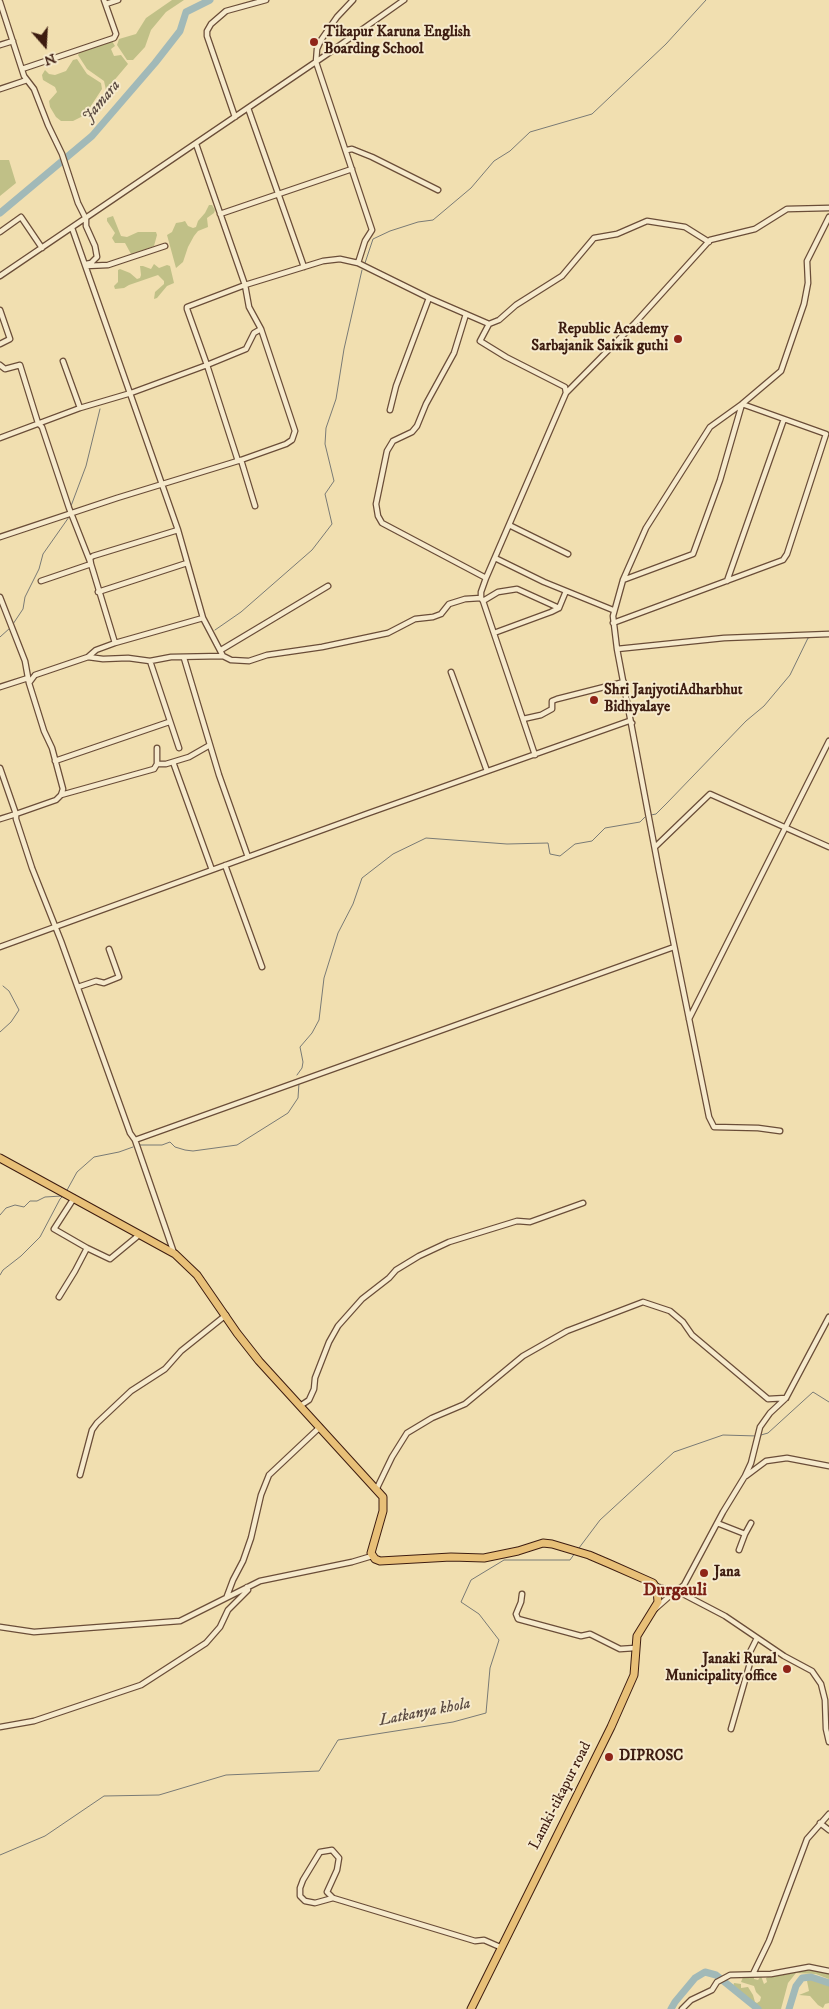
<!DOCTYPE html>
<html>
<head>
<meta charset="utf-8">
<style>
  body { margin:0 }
  #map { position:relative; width:829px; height:2009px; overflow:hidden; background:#f1dfb0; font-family:"IM FELL DW Pica",serif }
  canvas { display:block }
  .north { position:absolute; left:20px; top:20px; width:50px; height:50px; -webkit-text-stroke:4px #f6eacc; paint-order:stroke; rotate:161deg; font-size:14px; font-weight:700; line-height:20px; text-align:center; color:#3d1c10 }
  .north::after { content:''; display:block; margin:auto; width:18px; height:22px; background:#3d1c10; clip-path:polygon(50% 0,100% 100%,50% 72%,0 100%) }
</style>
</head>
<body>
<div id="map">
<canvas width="829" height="2009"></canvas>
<div class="north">N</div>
</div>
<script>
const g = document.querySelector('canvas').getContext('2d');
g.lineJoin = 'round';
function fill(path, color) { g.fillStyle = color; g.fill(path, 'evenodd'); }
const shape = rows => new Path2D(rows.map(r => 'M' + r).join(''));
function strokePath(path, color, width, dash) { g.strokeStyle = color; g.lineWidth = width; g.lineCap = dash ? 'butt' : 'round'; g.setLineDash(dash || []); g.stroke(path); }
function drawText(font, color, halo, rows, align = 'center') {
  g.font = font + ' "IM FELL DW Pica",serif'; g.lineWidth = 4; g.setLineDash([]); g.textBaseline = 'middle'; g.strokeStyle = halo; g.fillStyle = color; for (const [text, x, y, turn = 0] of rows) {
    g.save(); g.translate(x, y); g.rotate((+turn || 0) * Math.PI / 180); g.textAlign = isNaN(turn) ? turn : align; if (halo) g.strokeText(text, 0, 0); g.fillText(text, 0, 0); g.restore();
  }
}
const green = shape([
  [172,0,184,0,166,12,151,30,145,47,133,60,127,60,117,45,119,39,136,34,146,18],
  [112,41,115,46,111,49,114,56,121,55,128,64,106,90,104,81,87,69,78,55,80,52],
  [77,59,87,74,101,83,102,89,85,115,73,121,61,121,56,117,50,107,49,101,57,92,55,87,43,80,42,75,45,70,49,74,55,75,66,71,73,60],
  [0,160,9,160,16,183,0,196],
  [209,205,212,205,215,210,214,213,207,218,208,227,198,231,194,236,188,247,183,262,176,268,167,235,172,232,176,223,182,222,185,221,188,226,193,228,196,227,198,221,205,213],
  [113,216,121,236,127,237,138,232,156,232,157,235,154,246,134,254,131,254,125,243,115,243,112,238,115,233,107,221,107,218],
  [154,264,159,268,167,265,170,266,174,283,167,286,157,298,154,299,155,292,164,284,164,281,158,275,129,285,124,288,115,289,114,286,118,282,118,270,120,269,130,273,137,279,140,278,141,275,140,266,143,266,151,269],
  [803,1969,829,1972,829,1979,816,1974,796,1973,788,1983,781,2009,756,2009,732,1990,734,1983,741,1984,741,1988,748,1987,753,1995,755,2002,757,2003,760,2001,761,1997,756,1992,754,1986,741,1982,743,1977,754,1976,754,1979,758,1980,761,1976,764,1984,767,1982,766,1978,769,1976],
  [811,1978,816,1979,829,1986,829,2003,825,2004,823,2008,818,2005,810,1996,799,1995,809,1991,807,1981]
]);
const stream = shape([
  [365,263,373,239,390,231,418,222,433,220,471,188,494,161,510,151,530,132,592,114,666,44,706,0],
  [71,506,86,466,100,409],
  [13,624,23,609,25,597,39,569,43,554,69,517],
  [215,630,241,612,312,550,332,524,325,494,334,481,325,444,326,428,336,399,344,349,362,270],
  [0,637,10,628],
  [651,815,656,814,667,803,746,721,764,706,790,675,808,638,812,637],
  [0,1032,11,1022,19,1010,9,991,3,986],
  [297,1075,302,1068,303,1062,300,1047,312,1033,319,1020,324,978,338,933,353,904,362,878,393,854,426,838,507,844,548,843,550,854,560,856,575,844,592,841,605,828,640,822,645,817],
  [139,1145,162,1145,170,1142,175,1147,185,1150,193,1151,237,1145,288,1113,298,1098,299,1083],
  [66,1192,77,1172,94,1157,119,1152,133,1147],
  [0,1215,6,1208,15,1205,24,1207,30,1201,37,1201,45,1197,62,1196],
  [0,1275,3,1270,21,1256,40,1237,60,1199,64,1195],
  [761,1435,768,1433,813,1392,829,1402],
  [579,1548,600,1520,674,1452,723,1435,757,1436],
  [0,1855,45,1836,104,1796,159,1795,226,1775,319,1771,338,1740,453,1722,486,1713,490,1668,499,1640,479,1614,461,1602,471,1580,504,1560,570,1560,575,1553]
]);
const river = shape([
  [0,213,92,136,155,63,180,31,186,12,210,0],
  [671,2009,675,2002,695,1978,705,1972,716,1975,758,2009],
  [789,2009,796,1986,802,1978,811,1977,829,1983]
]);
const street = shape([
  [353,0,337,17,321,40,317,49,316,62,372,230,365,241,358,263],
  [0,2,24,76,34,89,48,125,62,154,78,203,86,219,86,226,95,246,97,257,91,263,86,264],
  [106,4,118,0],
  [0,45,13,41],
  [22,69,114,38,116,34,104,0],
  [0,89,27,80],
  [248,108,304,267],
  [235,117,207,36,207,31,211,24,226,11,266,0],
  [196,144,245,285,323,261,340,259,358,263,429,298,489,324],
  [347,150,352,149,372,157,438,190],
  [220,214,352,169],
  [72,228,178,530,203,618],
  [0,232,21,217,42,248],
  [86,266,108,265,165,246],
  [0,276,326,55,404,0],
  [0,310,10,339,0,344],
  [466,314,454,353,426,404,417,426,412,432,393,441,387,451,376,504,378,516,382,523,486,578],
  [63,361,80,408],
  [0,365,5,369,20,365,38,423,42,427,69,508,91,564,115,643,96,650,88,657,35,675,29,683,44,731,52,748,63,789,61,795,56,800,16,814,16,819,32,868,61,941,130,1133,135,1140,174,1253],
  [566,393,565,387,506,357,480,341,489,324,499,320,516,305,562,276,594,238,617,234,647,221,685,227,709,242],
  [390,410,396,386,429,298],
  [0,438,80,408,131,393,207,365,246,349,254,333,261,329,249,307,245,285,187,307,187,309,207,365,238,461],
  [241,460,255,506],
  [509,525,568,554],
  [0,537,117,498,241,460,286,444,292,440,295,431,261,329],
  [495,558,544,582,613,610],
  [41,581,91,564,90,558,93,556,178,530],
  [727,581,784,419],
  [98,592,187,563],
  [0,597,25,661,29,683],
  [481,598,483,601,535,755],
  [483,601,498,592,517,589,559,608],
  [613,623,783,560,787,554,826,434,742,404,720,480,693,554,623,580],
  [494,633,551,612,559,608,566,591],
  [115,643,203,618,223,656,231,660,249,661,267,655,322,647,388,633,415,619,433,617,441,614,449,604,465,599,481,598,481,592,486,578,566,393,635,323,710,240,755,229,787,209,829,208],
  [617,649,724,638,829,634],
  [221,650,328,586],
  [88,657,103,659,128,658,150,661,171,657,223,656],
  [184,658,219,775,248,857],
  [150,661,179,748],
  [451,672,487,771],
  [0,687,28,678],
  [523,719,541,715,552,709,552,701,557,699,624,682],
  [55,761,169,722],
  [173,762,212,870],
  [157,764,166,764,189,757,210,745],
  [0,768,16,814,0,819],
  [61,795,154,769,157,764,157,748],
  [655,847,710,794,829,847],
  [225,865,262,967],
  [0,947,369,813,629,721,632,723],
  [78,987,96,981,104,983,119,977,109,949],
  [689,1019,829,741],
  [780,1131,758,1128,714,1127,709,1117,659,871,617,649,613,616,623,580,646,528,710,427,742,404,781,371,804,304,808,283,807,261,829,217],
  [135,1140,674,947],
  [74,1198,54,1229,87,1248,110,1259,139,1235],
  [59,1297,75,1271,87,1248],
  [300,1406,309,1400,314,1389,315,1378,329,1342,338,1326,362,1299,389,1278,396,1270,419,1256,449,1242,517,1221,530,1222,583,1203],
  [80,1475,92,1430,97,1423,131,1391,165,1369,181,1351,226,1315],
  [746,1476,766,1461,787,1458,829,1466],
  [377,1488,392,1457,407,1433,432,1418,465,1404,523,1356,567,1331,643,1302,670,1311,683,1322,692,1335,768,1399,786,1398],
  [717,1523,745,1534,739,1550],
  [745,1534,751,1523],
  [656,1586,675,1592,684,1585,723,1512,745,1476,751,1463,760,1427,770,1413,786,1398,829,1317],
  [522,1594,521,1602,516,1614,518,1619,581,1636,590,1634,620,1649,635,1648],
  [227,1596,233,1580,243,1561,251,1538,261,1495,269,1475,320,1427],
  [655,1609,672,1594,681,1593,725,1616,784,1656,812,1671,821,1684,825,1700,826,1729,829,1742],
  [0,1627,34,1632,180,1621,260,1581,352,1562,372,1556],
  [0,1727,34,1721,141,1685,206,1643,220,1627,228,1610,248,1590,247,1587],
  [731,1729,750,1663,747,1658,757,1638],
  [820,1823,829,1830],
  [333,1898,327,1892,337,1870,339,1858,332,1850,320,1852,303,1880,300,1888,300,1896,305,1901,315,1903,333,1898,475,1941,484,1940,500,1947],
  [753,1974,769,1941,807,1839,829,1814],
  [682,2009,691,2000,712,1990,717,1982,730,1975,771,1974,809,1967,829,1971]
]);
const primary = shape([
  [0,1158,175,1254,197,1275,237,1333,259,1361,383,1497,383,1511,371,1553,375,1559,380,1561,451,1557,484,1558,518,1551,543,1543,552,1544,589,1555,610,1564,653,1583,657,1589,658,1602,637,1636,634,1675,611,1727,471,2009]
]);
const markers = [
  [314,42,5,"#8f2418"],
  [678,339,5,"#8f2418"],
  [594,700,5,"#8f2418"],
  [704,1573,5,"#8f2418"],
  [787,1669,5,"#8f2418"],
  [609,1757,5,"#8f2418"]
];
const poiNames = [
  ["Tikapur Karuna English",324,33],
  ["Boarding School",324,50],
  ["Republic Academy",668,330,"right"],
  ["Sarbajanik Saixik guthi",668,347,"right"],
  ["Shri JanjyotiAdharbhut",604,691],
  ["Bidhyalaye",604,708],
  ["Jana",714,1573],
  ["Janaki Rural",777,1660,"right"],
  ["Municipality office",777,1677,"right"],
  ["DIPROSC",619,1757]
];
const streetNames = [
  ["Lamki-tikapur road",561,1796,-63]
];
const waterNames = [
  ["Jamara",102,102,-50],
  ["Latkanya khola",425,1713,-11]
];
const quarterNames = [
  ["Durgauli",675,1591]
];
fill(green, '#c0c087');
strokePath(stream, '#797a75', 1);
strokePath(river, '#a1b9b8', 7);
strokePath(street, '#6a4d38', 7);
strokePath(primary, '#3d1c10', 9);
strokePath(street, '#f6eacc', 4.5);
strokePath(primary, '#e8c078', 7);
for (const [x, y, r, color] of markers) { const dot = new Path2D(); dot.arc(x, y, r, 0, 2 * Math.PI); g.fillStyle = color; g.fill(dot); strokePath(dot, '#f6eacc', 2); }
drawText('bold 15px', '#3d1c10', '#f6eacc', poiNames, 'left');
drawText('15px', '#3d1c10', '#f6eacc', streetNames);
drawText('italic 16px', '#5b4b42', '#f6eacc', waterNames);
drawText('bold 18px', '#7a1f14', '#f6eacc', quarterNames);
</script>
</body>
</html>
